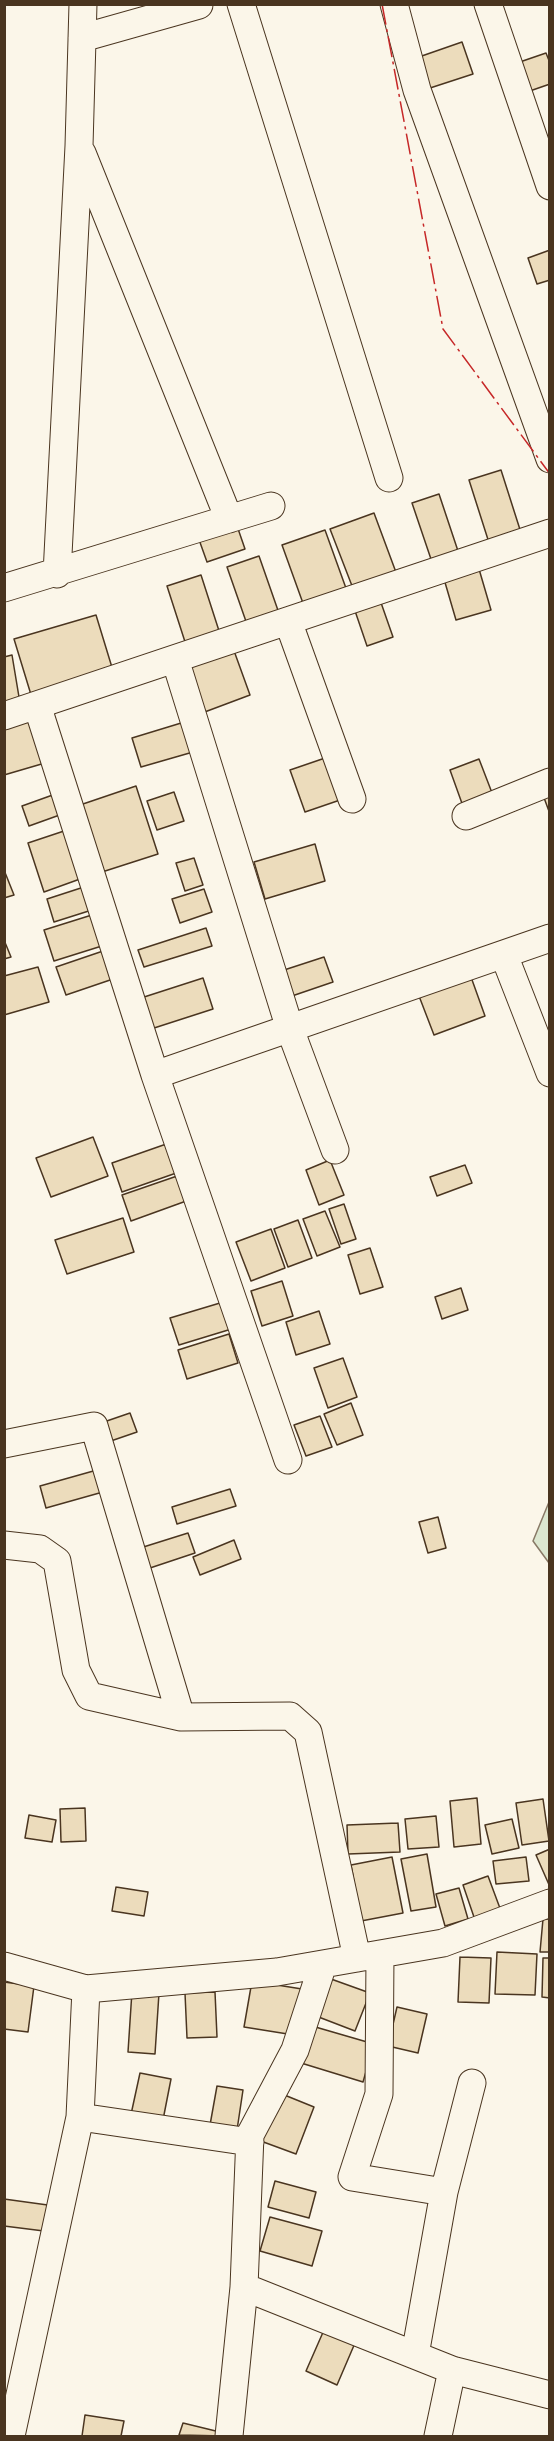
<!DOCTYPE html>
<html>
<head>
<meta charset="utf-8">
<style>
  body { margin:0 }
  #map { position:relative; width:554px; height:2441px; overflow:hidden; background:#fbf6e9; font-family:Mulish,sans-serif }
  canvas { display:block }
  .frame { position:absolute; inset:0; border:6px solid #4a3520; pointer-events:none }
</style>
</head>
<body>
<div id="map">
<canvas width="554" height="2441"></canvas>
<div class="frame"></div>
</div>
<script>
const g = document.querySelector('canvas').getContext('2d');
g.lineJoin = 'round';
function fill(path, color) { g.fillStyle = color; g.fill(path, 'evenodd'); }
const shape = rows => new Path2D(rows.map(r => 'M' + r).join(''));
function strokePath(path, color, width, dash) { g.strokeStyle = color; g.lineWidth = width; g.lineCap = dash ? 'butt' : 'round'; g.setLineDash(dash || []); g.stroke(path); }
const green = shape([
  [549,1502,549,1563,533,1541,549,1502]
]);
const building = shape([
  [462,42,473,74,427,89,416,58,462,42],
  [546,53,550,63,550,84,524,93,514,64,546,53],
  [550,250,550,280,537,284,528,258,550,250],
  [501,470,523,539,491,549,469,480,501,470],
  [439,494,461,560,434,568,412,503,439,494],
  [374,513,397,575,354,591,330,529,374,513],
  [235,520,245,549,207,562,197,534,235,520],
  [325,530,347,591,304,606,282,545,325,530],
  [259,556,281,619,249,630,227,567,259,556],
  [479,569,491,610,456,620,444,579,479,569],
  [201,575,221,637,187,648,167,586,201,575],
  [379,597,393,637,367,646,353,605,379,597],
  [96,615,114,674,32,698,14,639,96,615],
  [233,648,250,695,202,713,184,667,233,648],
  [12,655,20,703,4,705,4,657,12,655],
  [33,719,45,763,4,775,4,727,33,719],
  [191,720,200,750,141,767,132,738,191,720],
  [328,757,343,799,305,812,290,770,328,757],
  [479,759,494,798,464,809,450,770,479,759],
  [136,786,158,854,102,872,80,805,136,786],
  [61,792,68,812,29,826,22,806,61,792],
  [174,792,184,821,157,830,147,801,174,792],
  [550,793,550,814,543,795,550,793],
  [64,831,80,879,44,892,28,843,64,831],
  [315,844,325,881,265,899,254,862,315,844],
  [194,858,203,885,185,891,176,863,194,858],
  [4,870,14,895,4,898,4,870],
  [87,886,95,909,54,922,47,899,87,886],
  [204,889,212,912,180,923,172,899,204,889],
  [95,914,105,945,54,961,44,930,95,914],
  [206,928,212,946,144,967,138,950,206,928],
  [4,940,11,957,4,959,4,940],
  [106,950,116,978,66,995,56,967,106,950],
  [324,957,333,982,289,997,281,971,324,957],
  [38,967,49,1002,4,1015,4,976,38,967],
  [471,977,485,1016,434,1035,419,996,471,977],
  [203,978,213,1009,151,1029,141,998,203,978],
  [93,1137,108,1176,51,1197,36,1158,93,1137],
  [172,1142,182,1171,122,1192,112,1163,172,1142],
  [330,1160,344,1195,319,1205,306,1170,330,1160],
  [465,1165,472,1183,437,1196,430,1177,465,1165],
  [180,1175,189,1200,131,1221,122,1195,180,1175],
  [344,1204,356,1239,341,1244,329,1209,344,1204],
  [325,1211,340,1247,317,1256,303,1219,325,1211],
  [123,1218,134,1252,67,1274,55,1240,123,1218],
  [298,1220,312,1258,288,1267,274,1229,298,1220],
  [271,1229,285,1268,251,1281,236,1242,271,1229],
  [370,1248,383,1287,360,1294,348,1255,370,1248],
  [282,1281,293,1316,262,1326,251,1291,282,1281],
  [461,1288,468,1310,442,1319,435,1297,461,1288],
  [230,1300,238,1327,179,1345,170,1318,230,1300],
  [319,1311,330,1344,296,1355,286,1322,319,1311],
  [229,1334,238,1363,187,1379,178,1350,229,1334],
  [343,1358,357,1397,328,1408,314,1368,343,1358],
  [351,1403,363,1435,337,1445,324,1414,351,1403],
  [130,1413,137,1432,105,1443,98,1424,130,1413],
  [320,1416,332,1447,306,1456,294,1425,320,1416],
  [104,1468,110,1490,46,1508,40,1486,104,1468],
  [230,1489,236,1506,177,1524,172,1507,230,1489],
  [438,1517,446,1548,428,1553,419,1522,438,1517],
  [188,1533,195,1553,144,1570,137,1549,188,1533],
  [234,1540,241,1559,200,1575,193,1557,234,1540],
  [477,1798,481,1844,454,1847,450,1801,477,1798],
  [543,1799,549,1841,522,1845,516,1803,543,1799],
  [85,1808,86,1841,61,1842,60,1809,85,1808],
  [29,1815,56,1820,52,1842,25,1838,29,1815],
  [436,1816,439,1847,408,1849,405,1819,436,1816],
  [512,1819,519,1848,492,1854,485,1825,512,1819],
  [398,1823,400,1852,348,1854,347,1825,398,1823],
  [550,1849,550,1887,536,1855,550,1849],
  [427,1854,436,1907,411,1911,401,1859,427,1854],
  [392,1857,403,1913,361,1921,351,1865,392,1857],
  [526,1857,529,1881,496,1884,493,1861,526,1857],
  [488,1876,501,1911,475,1920,463,1885,488,1876],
  [116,1887,148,1892,144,1916,112,1911,116,1887],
  [459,1888,468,1919,445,1926,436,1894,459,1888],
  [543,1919,550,1919,550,1952,540,1952,543,1919],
  [497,1952,537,1954,535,1995,495,1994,497,1952],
  [460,1957,491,1958,489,2003,458,2002,460,1957],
  [543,1958,550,1958,550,1998,542,1997,543,1958],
  [331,1979,370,1993,355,2031,316,2016,331,1979],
  [252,1981,302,1989,294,2035,244,2027,252,1981],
  [4,1982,34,1986,28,2032,4,2029,4,1982],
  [132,1991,159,1993,155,2054,128,2052,132,1991],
  [215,1992,217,2037,187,2038,185,1993,215,1992],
  [397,2007,427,2014,418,2053,388,2046,397,2007],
  [312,2026,374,2044,363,2082,301,2063,312,2026],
  [140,2073,171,2079,162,2125,130,2119,140,2073],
  [217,2086,243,2090,237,2130,210,2125,217,2086],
  [277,2092,314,2107,296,2154,258,2140,277,2092],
  [275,2181,316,2192,309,2218,268,2207,275,2181],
  [4,2199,55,2206,52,2232,4,2226,4,2199],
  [270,2217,322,2231,312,2266,260,2251,270,2217],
  [324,2330,355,2343,337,2385,306,2371,324,2330],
  [85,2415,124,2421,121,2436,82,2436,85,2415],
  [183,2423,224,2433,224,2436,179,2435,183,2423]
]);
const minor = shape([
  [241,4,389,478],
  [394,4,417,90,550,459],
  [488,4,550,186],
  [82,38,199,5],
  [82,153,229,519],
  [57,574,79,146,83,4],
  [4,588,271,506],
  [288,621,352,799],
  [175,659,290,1029,335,1150],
  [37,705,155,1075,288,1460],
  [4,716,550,533],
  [466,816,550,782],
  [504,955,550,1073],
  [155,1075,550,938],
  [4,1444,94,1426,181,1717],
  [4,1545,40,1549,57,1561,76,1670,89,1696,181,1717,290,1716,308,1732,357,1958],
  [380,1954,379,2094,352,2177,444,2192],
  [4,1966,86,1989,277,1972,443,1943,550,1903],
  [80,2117,250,2142],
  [244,2287,452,2370,550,2395],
  [415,2355,444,2192,472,2083],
  [11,2436,80,2117,86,1989],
  [229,2436,244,2287,250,2135,295,2050,323,1964],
  [438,2436,452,2370]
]);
const power = shape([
  [382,4,443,329,550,474]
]);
fill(green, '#dce7d0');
strokePath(green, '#887966', 1.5);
fill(building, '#ecdcbc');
strokePath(building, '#4a3520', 1.5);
strokePath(minor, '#4a3520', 29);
strokePath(minor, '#fbf6e9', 27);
strokePath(power, '#c62828', 1.5, [21, 4.5, 3, 4.5]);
</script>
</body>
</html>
